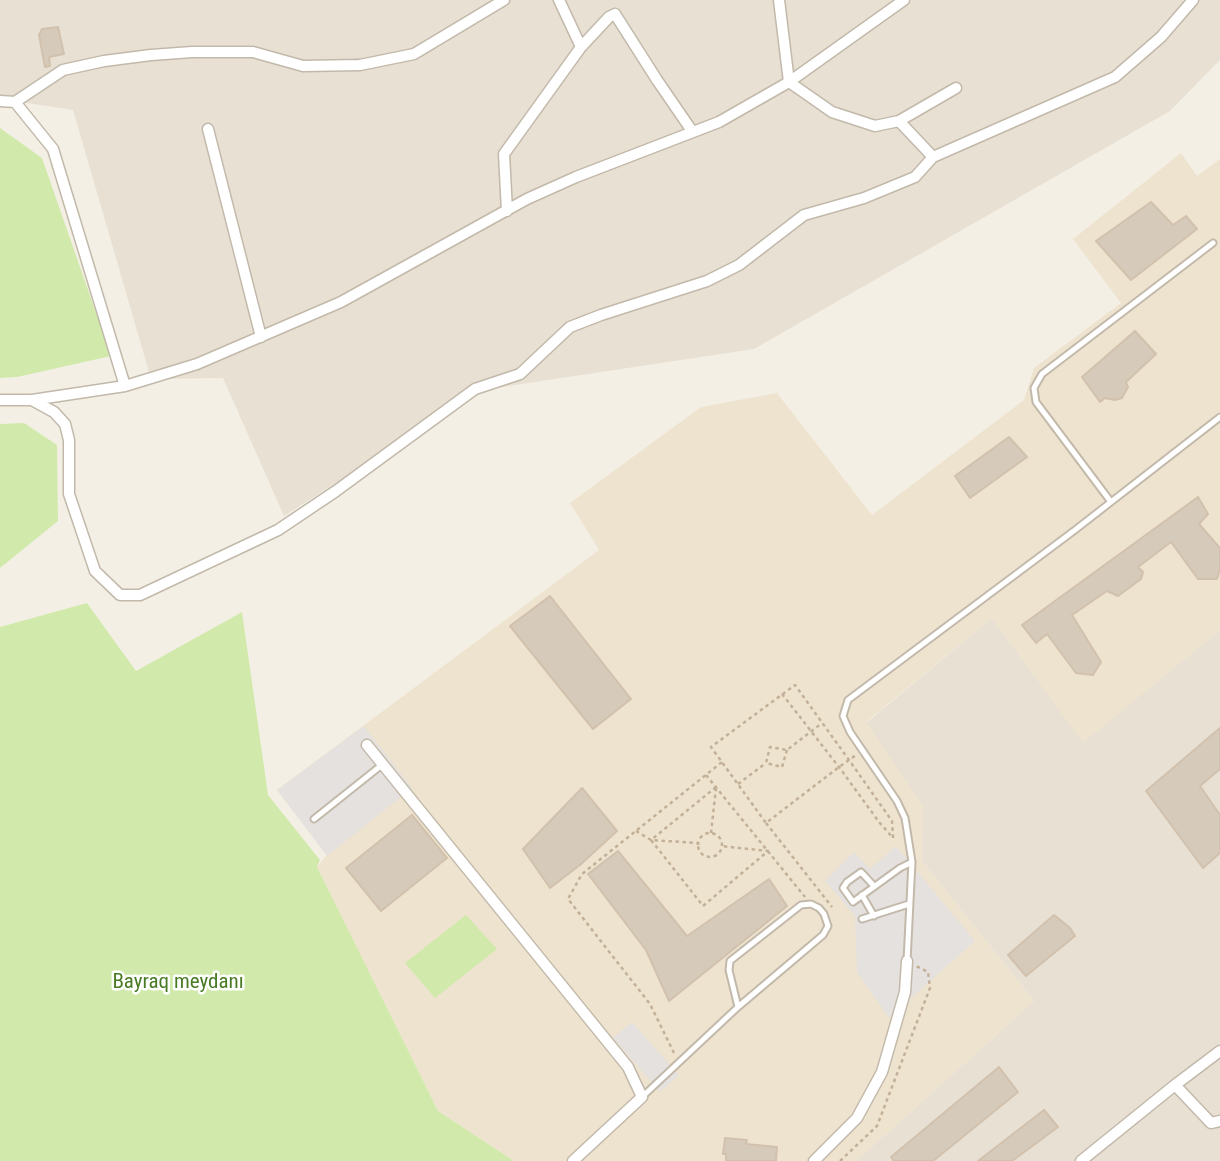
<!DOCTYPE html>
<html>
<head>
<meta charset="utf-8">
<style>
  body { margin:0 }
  canvas { display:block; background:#f4efe5 }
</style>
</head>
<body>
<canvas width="1220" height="1161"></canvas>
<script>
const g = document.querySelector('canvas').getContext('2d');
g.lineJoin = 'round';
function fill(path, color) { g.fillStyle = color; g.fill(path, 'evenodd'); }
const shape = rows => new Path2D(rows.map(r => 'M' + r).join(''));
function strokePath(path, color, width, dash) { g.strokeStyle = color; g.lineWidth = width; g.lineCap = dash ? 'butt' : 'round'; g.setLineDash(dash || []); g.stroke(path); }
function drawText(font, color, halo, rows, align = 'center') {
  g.font = font + ' "Roboto Condensed",sans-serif'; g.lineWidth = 5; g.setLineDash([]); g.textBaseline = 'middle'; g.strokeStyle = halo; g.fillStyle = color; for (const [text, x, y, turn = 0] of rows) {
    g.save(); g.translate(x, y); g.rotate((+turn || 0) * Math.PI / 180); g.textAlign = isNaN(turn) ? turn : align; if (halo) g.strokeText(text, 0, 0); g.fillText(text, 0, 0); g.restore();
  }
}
const residential = shape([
  [0,0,1220,0,1220,60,1170,111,754,349,482,390,284,516,223,378,151,379,73,110,0,99],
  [992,618,1083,742,1220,630,1220,1161,856,1161,1034,1001,922,861,922,806,866,723]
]);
const education = shape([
  [1181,153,1197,176,1220,159,1220,630,1083,743,992,618,866,722,923,806,922,861,1034,1001,856,1161,514,1161,438,1111,317,867,327,855,277,790,599,550,570,503,701,407,777,393,872,515,1024,400,1034,368,1121,303,1073,239]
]);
const green = shape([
  [0,128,42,158,111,356,17,377,0,378],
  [24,423,57,445,58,521,0,568,0,424],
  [87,603,136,671,242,612,268,795,320,860,317,867,438,1111,514,1161,0,1161,0,627],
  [466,915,497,949,435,998,405,963]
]);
const parking = shape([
  [364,726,412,788,327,856,277,790],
  [896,846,975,941,889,1018,857,972,855,916,825,881,854,852,870,869],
  [632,1022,679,1075,660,1092,613,1038]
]);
const building = shape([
  [58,27,64,54,49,57,50,66,45,67,39,35,42,29,58,27],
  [1151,202,1173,225,1186,216,1197,229,1131,280,1096,241,1151,202],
  [1135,331,1156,354,1126,382,1128,387,1122,398,1115,400,1105,398,1100,402,1082,377,1135,331],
  [1009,437,1027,457,970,498,955,476,1009,437],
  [1198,497,1208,514,1199,524,1220,548,1220,569,1217,579,1198,579,1171,542,1138,567,1143,572,1141,579,1118,596,1107,591,1072,615,1101,662,1093,675,1076,673,1047,634,1036,643,1022,625,1198,497],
  [550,596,631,699,593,729,510,626,550,596],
  [1220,728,1220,769,1200,786,1220,815,1220,853,1203,868,1146,791,1220,728],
  [582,788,617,831,580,865,550,888,523,849,582,788],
  [412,815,447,858,381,911,346,868,412,815],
  [618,851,687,936,769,879,787,906,669,1001,646,950,588,874,618,851],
  [1054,915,1070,928,1075,936,1026,976,1008,955,1054,915],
  [999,1067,1018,1092,933,1161,894,1161,891,1157,999,1067],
  [1044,1110,1058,1127,1012,1161,978,1161,1044,1110],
  [725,1138,747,1140,746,1144,777,1147,776,1161,726,1161,726,1154,723,1154,725,1138]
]);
const path = shape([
  [782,694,839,767,879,822,893,838,893,836,892,821,849,760,795,685,711,747,766,823,839,767,849,760,856,755],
  [787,750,782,767,766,763,770,747,787,750,822,723],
  [706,775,805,897],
  [738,784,766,763],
  [716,787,651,840,703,906,768,851,721,846],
  [766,823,832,907],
  [636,831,651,840,697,843],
  [711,833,716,788],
  '698 845a12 12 0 1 1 24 0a12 12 0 1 1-24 0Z',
  [674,1053,650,1004,568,899,582,874,722,762],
  [840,1161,877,1126,930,988,928,972,916,966]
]);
const lane = shape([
  [1111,502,1036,402,1034,388,1042,374,1213,243],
  [314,819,383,764],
  [874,886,861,872,847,882,843,888,853,902,900,868,912,862],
  [862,895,874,916],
  [862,919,909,904],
  [907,961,912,862,905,818,897,801,850,732,843,716,848,700,1075,530,1220,417],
  [642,1097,738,1007,823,935,828,926,824,914,819,908,811,904,801,905,730,961,729,970,738,1007]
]);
const street = shape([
  [559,0,581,47],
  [779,0,789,82,832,112,875,126,899,121,956,88],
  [0,101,15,102,63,70,104,61,151,55,192,52,253,52,303,66,360,65,414,54,504,0],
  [15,102,53,149,125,386],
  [899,121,933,157],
  [208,129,261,337],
  [507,211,504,154,581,47,609,17,615,14,657,80,692,131],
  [0,400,32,400,125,386,197,364,341,302,527,199,576,177,719,122,789,82,904,0],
  [32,400,54,412,65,424,69,440,69,494,95,571,120,595,140,595,278,530,336,491,475,389,520,374,570,327,601,315,707,281,739,265,804,215,864,198,915,177,933,157,1115,77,1161,37,1193,0],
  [367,745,628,1067,642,1097,573,1161],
  [1175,1085,1220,1051],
  [814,1161,857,1118,882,1072,905,992,907,961],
  [1081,1161,1175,1085,1211,1123,1220,1121]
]);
const parkNames = [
  ["Bayraq meydanı",178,983]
];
fill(residential, '#e8e0d3');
fill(education, '#eee3ce');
fill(green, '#d1eaab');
fill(parking, '#e4e1de');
fill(building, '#d6caba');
strokePath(building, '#d1c1ad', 2);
strokePath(lane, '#c2b9aa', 9);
strokePath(street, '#c2b9aa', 13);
strokePath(path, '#c2b198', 2.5, [3.5, 3.5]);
strokePath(lane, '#fff', 5);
strokePath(street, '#fff', 10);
drawText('21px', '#497b24', '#fff', parkNames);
</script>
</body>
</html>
